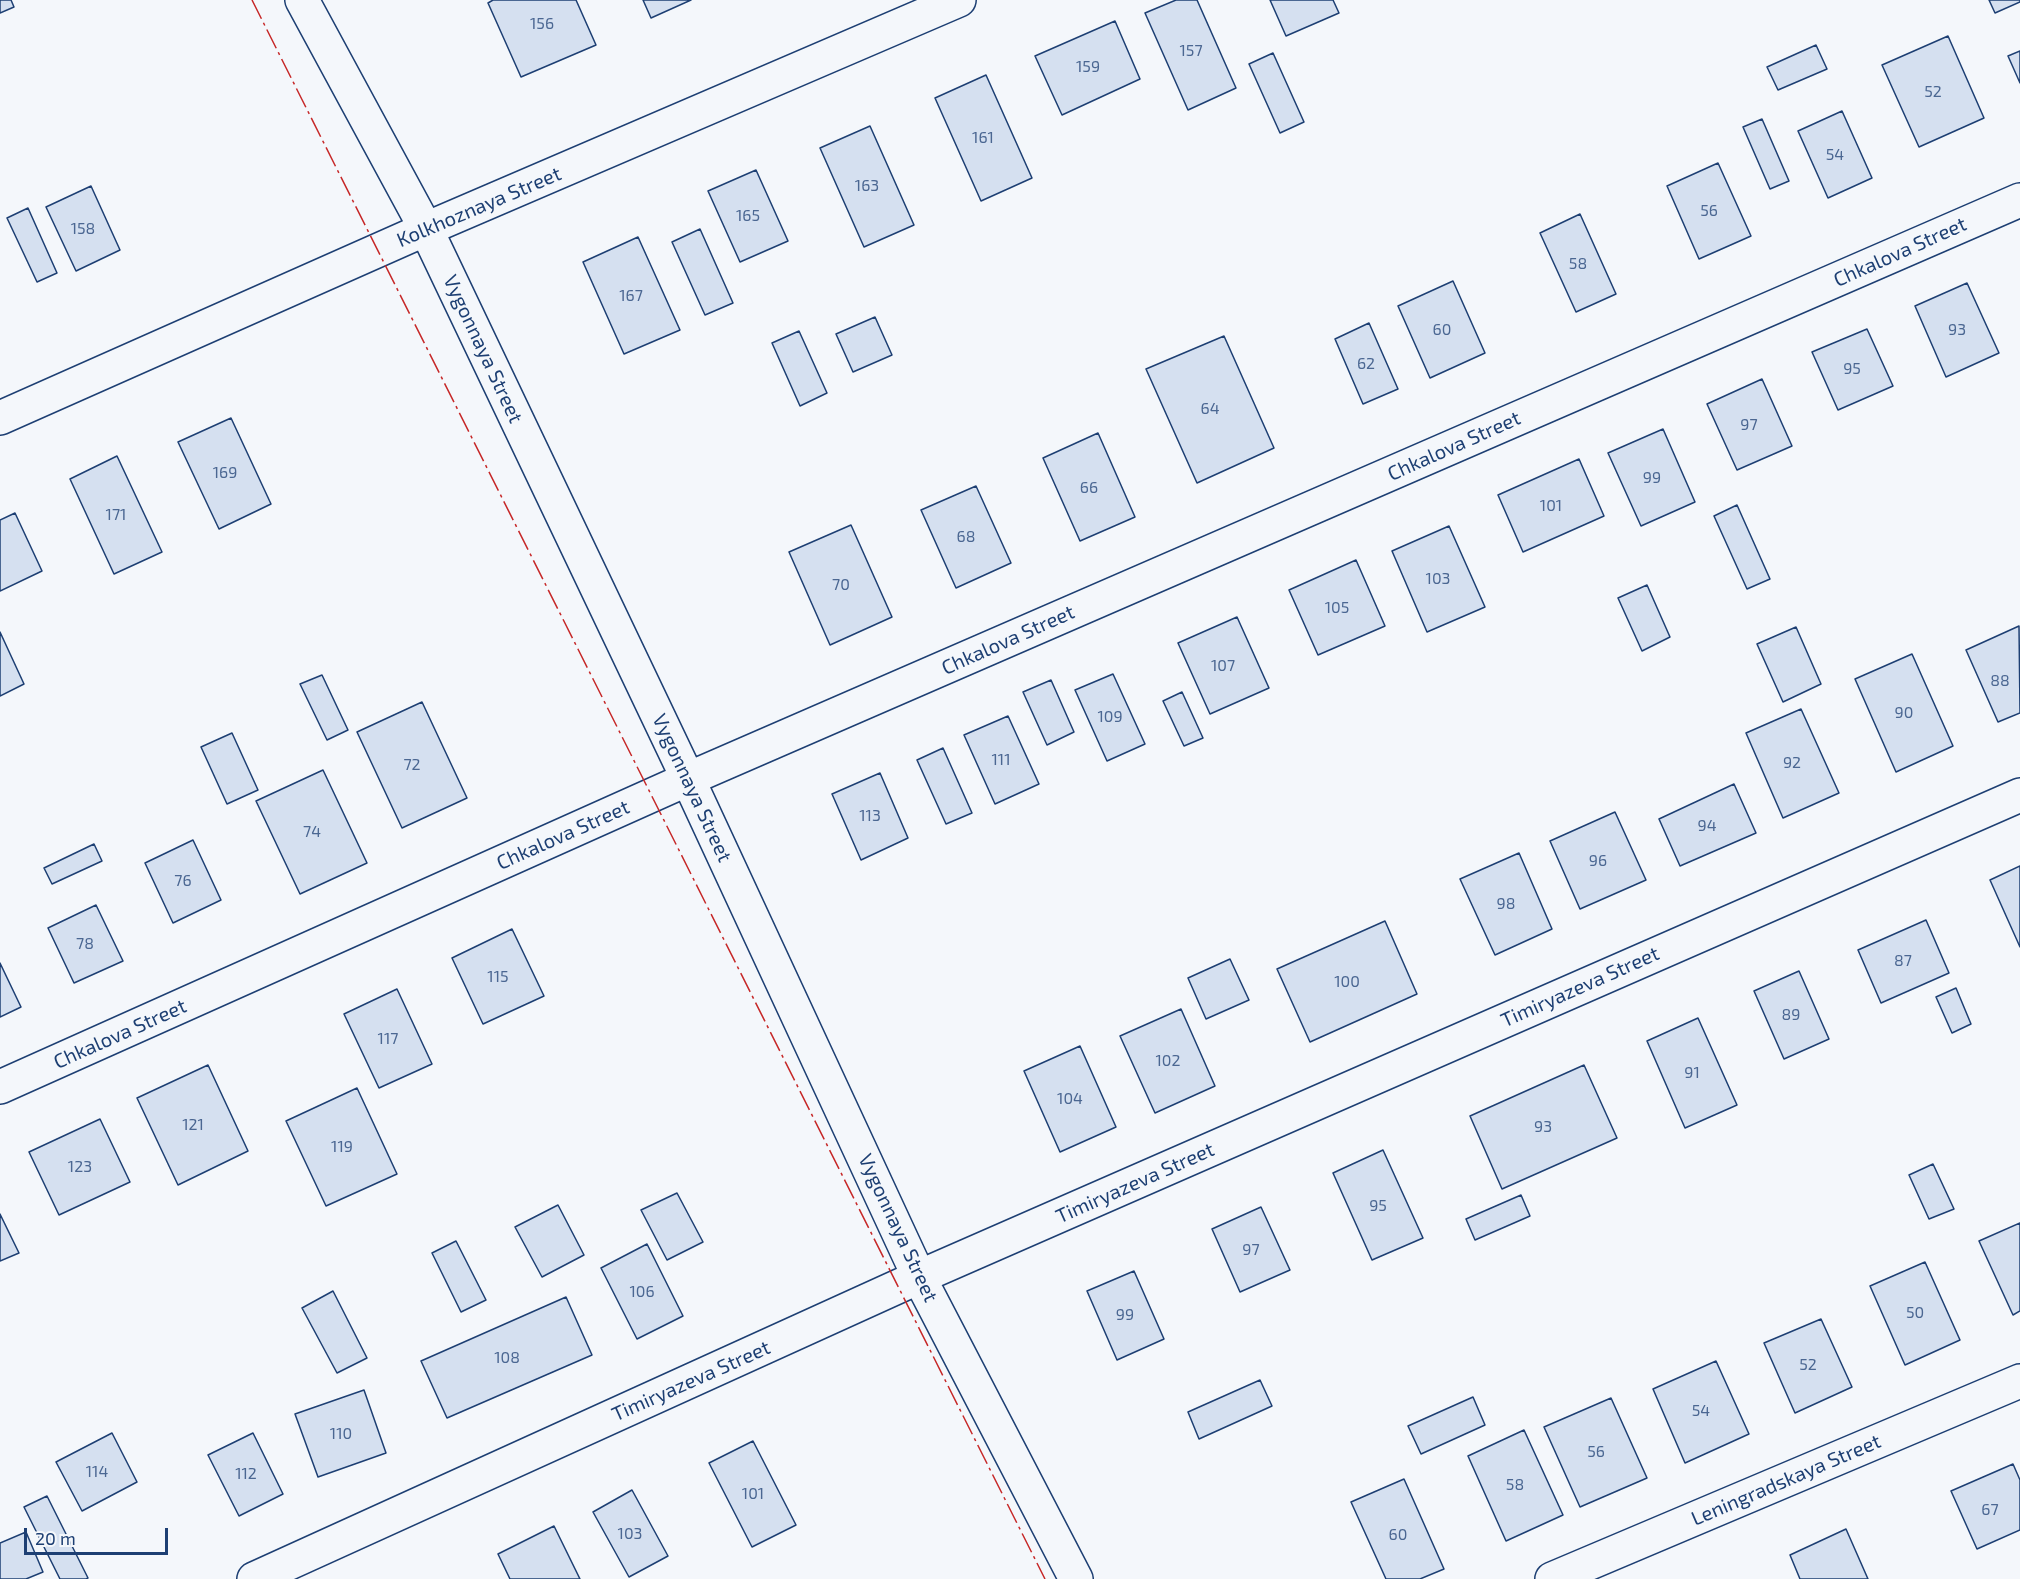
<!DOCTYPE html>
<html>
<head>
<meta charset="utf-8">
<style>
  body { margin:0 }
  #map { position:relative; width:2020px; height:1579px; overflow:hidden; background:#f4f7fb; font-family:"Exo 2",sans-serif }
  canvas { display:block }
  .scale { position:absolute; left:24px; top:1528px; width:144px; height:27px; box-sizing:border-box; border:3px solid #1d3f73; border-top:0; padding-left:8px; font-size:18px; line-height:21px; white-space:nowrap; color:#1d3f73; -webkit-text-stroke:4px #f4f7fb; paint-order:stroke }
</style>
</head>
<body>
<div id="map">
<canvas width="2020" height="1579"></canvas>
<div class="scale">20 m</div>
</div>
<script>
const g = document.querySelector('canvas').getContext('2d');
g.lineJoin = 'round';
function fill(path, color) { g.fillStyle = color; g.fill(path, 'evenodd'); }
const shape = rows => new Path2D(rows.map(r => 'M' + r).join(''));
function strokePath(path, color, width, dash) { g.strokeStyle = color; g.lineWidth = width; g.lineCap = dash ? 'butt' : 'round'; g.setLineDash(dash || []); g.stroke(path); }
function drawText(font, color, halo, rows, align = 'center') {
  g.font = font + ' "Exo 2",sans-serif'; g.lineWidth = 4.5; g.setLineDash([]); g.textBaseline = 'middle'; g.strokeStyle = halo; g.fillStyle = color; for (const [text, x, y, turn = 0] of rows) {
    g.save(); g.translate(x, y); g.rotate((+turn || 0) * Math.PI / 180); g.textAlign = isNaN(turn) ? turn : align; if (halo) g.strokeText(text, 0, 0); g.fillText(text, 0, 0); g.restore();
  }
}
const building = shape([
  [0,0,11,0,14,7,0,13,0,0],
  [493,0,576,0,596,45,521,77,488,3,493,0],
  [643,0,691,0,651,18,643,0],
  [1176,0,1197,0,1236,88,1188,110,1145,13,1176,0],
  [1270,0,1333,0,1339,13,1286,36,1270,0],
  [1989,0,2020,0,2020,2,1995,13,1989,0],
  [1115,21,1140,79,1062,115,1035,56,1115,21],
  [1948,36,1984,118,1919,147,1882,65,1948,36],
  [1816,45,1827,69,1778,90,1767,67,1816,45],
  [2020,51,2020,83,2008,56,2020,51],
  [1273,53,1304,122,1280,133,1249,64,1273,53],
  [986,75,1032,178,981,201,935,98,986,75],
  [1842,111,1872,178,1828,198,1798,131,1842,111],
  [1762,119,1789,181,1770,189,1743,127,1762,119],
  [870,126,914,225,864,247,820,148,870,126],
  [1718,163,1751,236,1699,259,1667,186,1718,163],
  [756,170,788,241,740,262,708,191,756,170],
  [91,186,120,250,76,271,46,207,91,186],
  [28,208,57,273,37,282,7,218,28,208],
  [1580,214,1616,294,1576,312,1540,233,1580,214],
  [700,229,733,303,705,315,672,242,700,229],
  [638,237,680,330,624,354,583,262,638,237],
  [1453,281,1485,353,1430,378,1398,306,1453,281],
  [1967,283,1999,353,1946,377,1915,306,1967,283],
  [875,317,892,355,853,372,836,334,875,317],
  [1369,323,1398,389,1363,404,1335,339,1369,323],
  [1867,329,1893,386,1838,410,1812,352,1867,329],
  [799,331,827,393,800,406,772,343,799,331],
  [1224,336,1274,448,1197,483,1146,369,1224,336],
  [1762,379,1792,446,1737,470,1707,404,1762,379],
  [231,418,271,504,219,529,178,442,231,418],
  [1663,429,1695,502,1641,526,1608,453,1663,429],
  [1098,433,1135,517,1080,541,1043,458,1098,433],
  [117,456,162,552,114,574,70,479,117,456],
  [1579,459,1604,516,1523,552,1498,495,1579,459],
  [976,486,1011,563,956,588,921,510,976,486],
  [1737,505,1770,579,1747,589,1714,516,1737,505],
  [15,513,42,571,0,591,0,520,15,513],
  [851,525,892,617,830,645,789,552,851,525],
  [1449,526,1485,607,1427,632,1392,551,1449,526],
  [1356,560,1385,626,1318,655,1289,590,1356,560],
  [1647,585,1670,637,1642,651,1618,598,1647,585],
  [1237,617,1269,688,1210,714,1178,643,1237,617],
  [2019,626,2020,713,1998,722,1966,650,2019,626],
  [1796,627,1821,684,1783,702,1757,644,1796,627],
  [0,632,24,684,0,696,0,632],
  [1912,654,1953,746,1896,772,1855,679,1912,654],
  [1113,674,1145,744,1107,761,1075,690,1113,674],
  [322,675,348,730,327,740,300,684,322,675],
  [1051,680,1074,732,1047,745,1023,692,1051,680],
  [1182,692,1203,738,1184,746,1163,701,1182,692],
  [422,702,467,798,402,828,357,732,422,702],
  [1801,709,1839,793,1783,818,1746,733,1801,709],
  [1008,716,1039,784,995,804,964,735,1008,716],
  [232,733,258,790,227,804,201,747,232,733],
  [943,748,972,813,946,824,917,760,943,748],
  [323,770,367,863,300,894,256,801,323,770],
  [880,773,908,838,861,860,832,794,880,773],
  [1734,784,1756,833,1680,866,1659,819,1734,784],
  [1615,812,1646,880,1580,909,1550,841,1615,812],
  [193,840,221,900,173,923,145,863,193,840],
  [94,844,102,861,52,884,44,868,94,844],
  [1519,853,1552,929,1495,955,1460,879,1519,853],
  [2020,866,2020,947,1990,880,2020,866],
  [96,905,123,961,74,983,48,928,96,905],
  [1926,920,1949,973,1881,1003,1858,950,1926,920],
  [1385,921,1417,994,1310,1042,1277,969,1385,921],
  [512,929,544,996,483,1024,452,958,512,929],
  [1230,959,1249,1000,1206,1019,1188,978,1230,959],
  [0,963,21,1007,0,1017,0,963],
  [1799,971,1829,1039,1784,1059,1754,991,1799,971],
  [1956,988,1971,1024,1952,1033,1936,997,1956,988],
  [397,989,432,1064,379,1088,344,1014,397,989],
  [1181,1009,1215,1086,1155,1113,1120,1036,1181,1009],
  [1698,1018,1737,1105,1685,1128,1647,1041,1698,1018],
  [1080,1046,1116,1127,1060,1152,1024,1071,1080,1046],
  [208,1065,248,1151,178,1185,137,1098,208,1065],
  [1584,1065,1617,1138,1502,1189,1470,1116,1584,1065],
  [357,1088,397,1174,326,1206,286,1121,357,1088],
  [100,1119,130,1182,59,1215,29,1152,100,1119],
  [1383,1150,1423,1238,1372,1260,1333,1173,1383,1150],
  [1933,1164,1954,1209,1929,1219,1909,1175,1933,1164],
  [677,1193,703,1242,667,1260,641,1210,677,1193],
  [1521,1195,1530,1216,1475,1240,1466,1219,1521,1195],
  [558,1205,584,1255,542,1277,515,1227,558,1205],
  [1261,1207,1290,1270,1240,1292,1212,1229,1261,1207],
  [0,1214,19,1253,0,1261,0,1214],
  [2020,1223,2020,1311,2013,1315,1979,1241,2020,1223],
  [456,1241,486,1300,461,1312,432,1253,456,1241],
  [647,1244,683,1316,637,1339,601,1268,647,1244],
  [1925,1262,1960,1340,1905,1365,1870,1286,1925,1262],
  [1134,1271,1164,1339,1117,1360,1087,1291,1134,1271],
  [333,1291,367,1358,337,1373,302,1308,333,1291],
  [566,1297,592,1355,447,1418,421,1361,566,1297],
  [1821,1319,1852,1387,1795,1413,1764,1343,1821,1319],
  [1716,1361,1749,1434,1685,1463,1653,1389,1716,1361],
  [1260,1380,1272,1406,1199,1439,1188,1412,1260,1380],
  [364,1390,386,1453,318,1477,295,1414,364,1390],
  [1473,1397,1485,1425,1421,1454,1408,1426,1473,1397],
  [1611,1398,1647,1478,1580,1507,1544,1427,1611,1398],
  [1524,1430,1563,1515,1506,1541,1468,1456,1524,1430],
  [112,1433,137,1482,82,1511,56,1462,112,1433],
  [253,1433,283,1494,239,1516,208,1455,253,1433],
  [753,1441,796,1525,752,1547,709,1463,753,1441],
  [2013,1464,2020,1480,2020,1530,1977,1549,1951,1491,2013,1464],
  [1404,1479,1444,1569,1420,1579,1386,1579,1351,1502,1404,1479],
  [632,1490,668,1556,629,1577,593,1512,632,1490],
  [47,1496,88,1578,86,1579,60,1579,24,1507,47,1496],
  [554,1526,580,1579,510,1579,498,1554,554,1526],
  [1846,1529,1868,1579,1800,1579,1790,1555,1846,1529],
  [26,1532,43,1572,26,1579,0,1579,0,1543,26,1532]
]);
const minor = shape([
  [302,0,426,229,688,779,919,1277,1076,1579],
  [0,418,426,229,959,0],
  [0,1087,688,779,2020,200],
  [254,1579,919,1277,2020,795],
  [1552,1579,2020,1381]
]);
const power = shape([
  [252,0,1045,1579]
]);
const numberNames = [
  ["156",542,24],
  ["157",1191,51],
  ["159",1088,67],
  ["52",1933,92],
  ["161",983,138],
  ["54",1835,155],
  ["163",867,186],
  ["56",1709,211],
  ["165",748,216],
  ["158",83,229],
  ["58",1578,264],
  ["167",631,296],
  ["60",1442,330],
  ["93",1957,330],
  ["62",1366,364],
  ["95",1852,369],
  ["64",1210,409],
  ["97",1749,425],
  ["169",225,473],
  ["99",1652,478],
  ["66",1089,488],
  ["101",1551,506],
  ["171",116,515],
  ["68",966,537],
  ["103",1438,579],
  ["70",841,585],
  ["105",1337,608],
  ["107",1223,666],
  ["88",2000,681],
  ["90",1904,713],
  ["109",1110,717],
  ["111",1001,760],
  ["92",1792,763],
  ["72",412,765],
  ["113",870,816],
  ["94",1707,826],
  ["74",312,832],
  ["96",1598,861],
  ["76",183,881],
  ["98",1506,904],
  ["78",85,944],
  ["87",1903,961],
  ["115",498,977],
  ["100",1347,982],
  ["89",1791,1015],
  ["117",388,1039],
  ["102",1168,1061],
  ["91",1692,1073],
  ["104",1070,1099],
  ["121",193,1125],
  ["93",1543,1127],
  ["119",342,1147],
  ["123",80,1167],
  ["95",1378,1206],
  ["97",1251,1250],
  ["106",642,1292],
  ["50",1915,1313],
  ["99",1125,1315],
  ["108",507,1358],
  ["52",1808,1365],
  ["54",1701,1411],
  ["110",341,1434],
  ["56",1596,1452],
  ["114",97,1472],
  ["112",246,1474],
  ["58",1515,1485],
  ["101",753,1494],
  ["67",1990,1510],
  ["103",630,1534],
  ["60",1398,1535]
];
const streetNames = [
  ["Kolkhoznaya Street",479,207,-23],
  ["Chkalova Street",1900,252,-24],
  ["Vygonnaya Street",483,349,65],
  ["Chkalova Street",1454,446,-24],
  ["Chkalova Street",1008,640,-24],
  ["Vygonnaya Street",692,788,65],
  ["Chkalova Street",563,835,-24],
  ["Timiryazeva Street",1580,987,-24],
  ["Chkalova Street",120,1034,-24],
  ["Timiryazeva Street",1135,1183,-24],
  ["Vygonnaya Street",898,1228,65],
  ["Timiryazeva Street",691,1381,-24],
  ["Leningradskaya Street",1786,1480,-23]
];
fill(building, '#d5e0f0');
strokePath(building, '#1d3f73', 1.5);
strokePath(minor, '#1d3f73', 36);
strokePath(minor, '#f4f7fb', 33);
strokePath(power, '#c62828', 1.5, [21, 4.5, 3, 4.5]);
drawText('16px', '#4b6792', null, numberNames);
drawText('20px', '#1d3f73', '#f4f7fb', streetNames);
</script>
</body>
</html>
